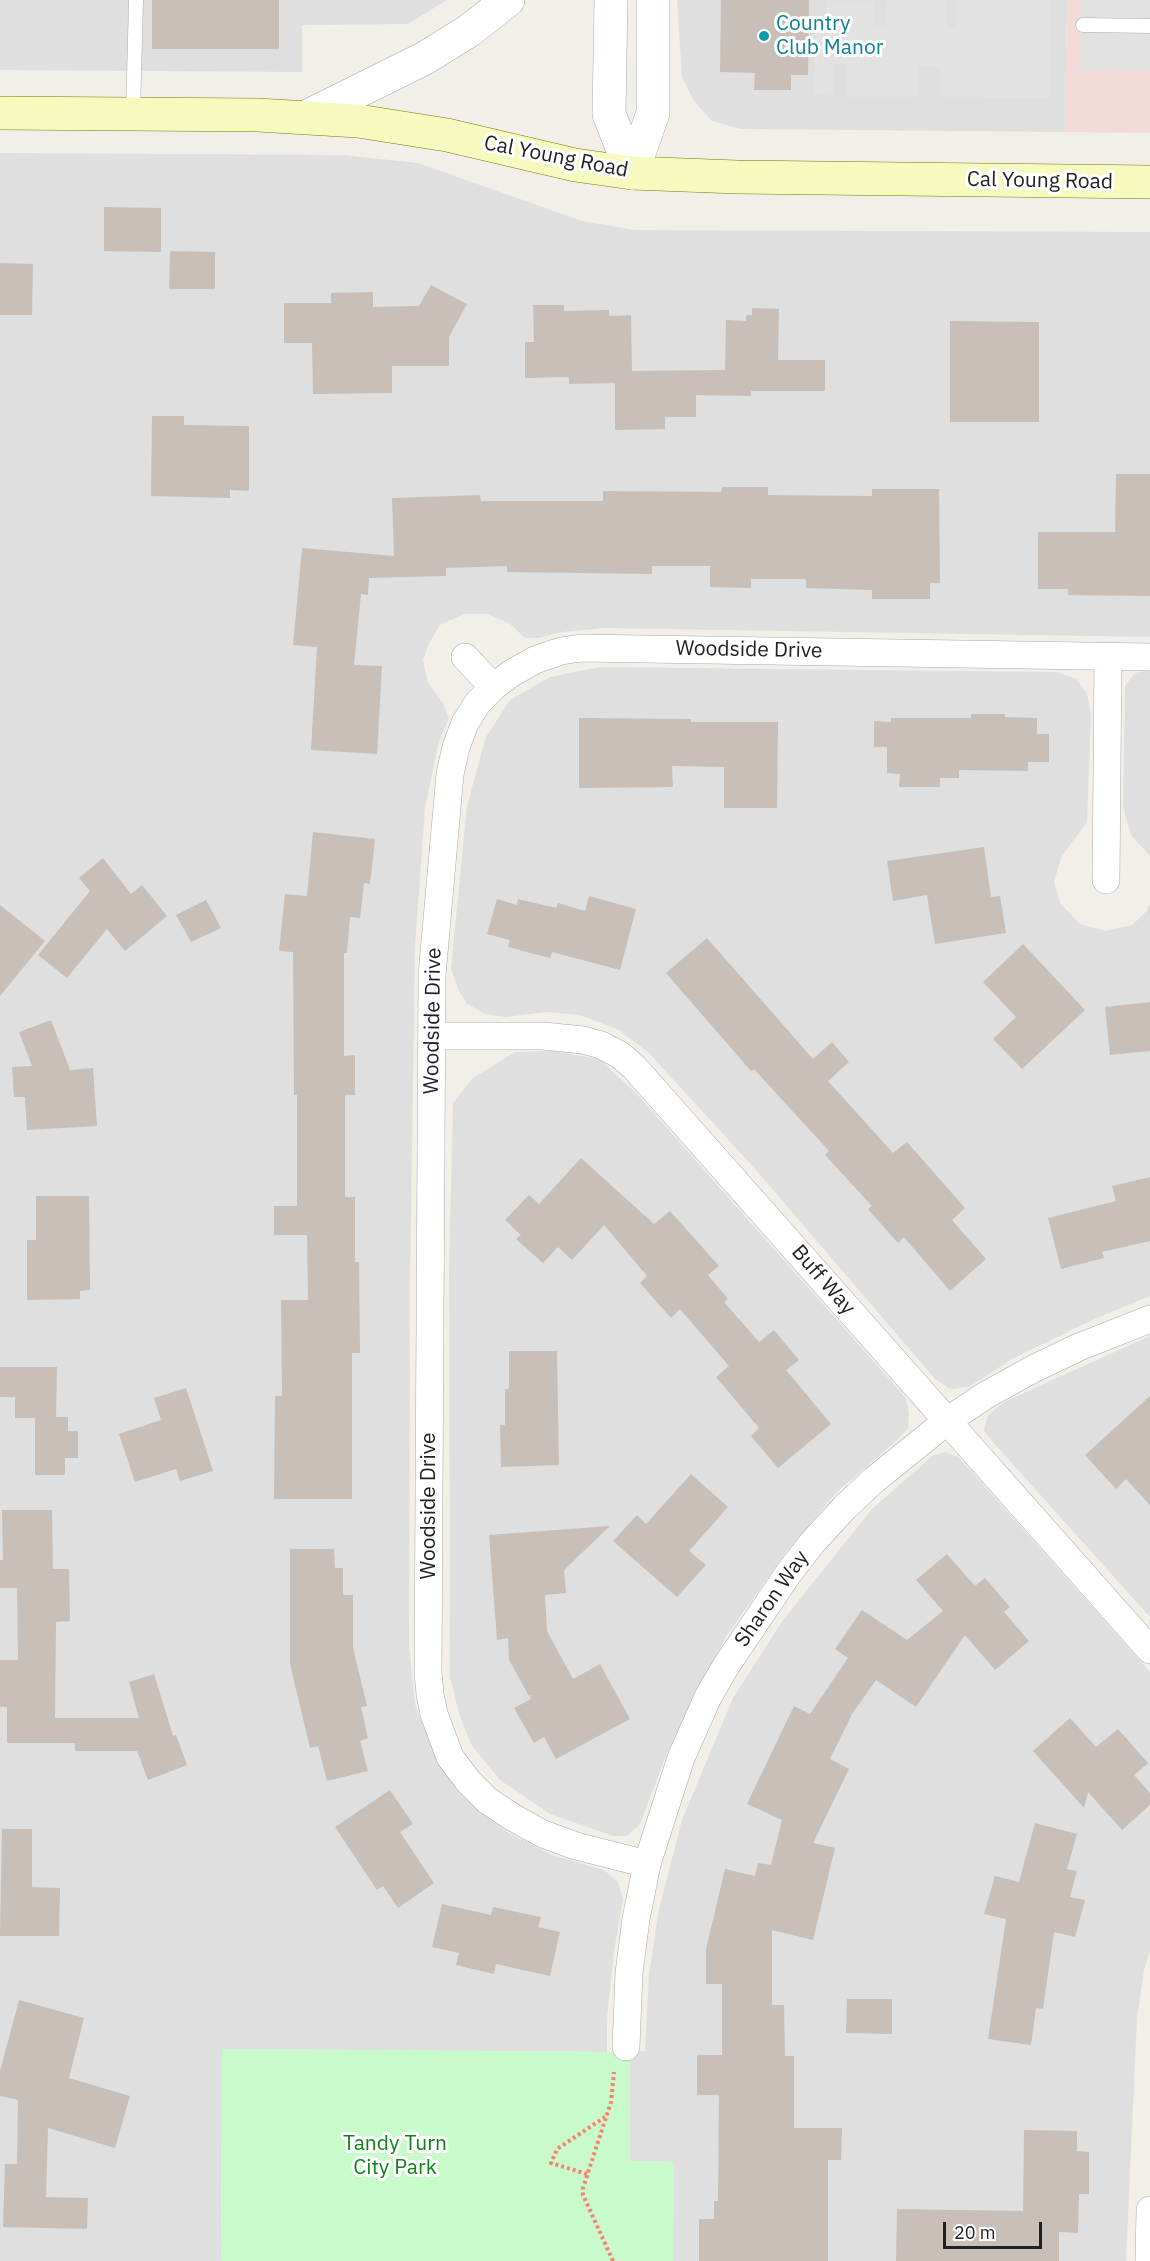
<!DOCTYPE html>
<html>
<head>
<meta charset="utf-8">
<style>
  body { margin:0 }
  #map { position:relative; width:1150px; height:2261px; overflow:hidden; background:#f2efe9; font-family:"IBM Plex Sans",sans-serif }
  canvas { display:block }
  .scale { position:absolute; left:943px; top:2222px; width:99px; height:27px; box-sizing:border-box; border:3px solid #222; border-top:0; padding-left:8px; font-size:18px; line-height:21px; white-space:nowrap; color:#222; -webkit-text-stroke:4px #fff; paint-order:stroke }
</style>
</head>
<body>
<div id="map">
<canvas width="1150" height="2261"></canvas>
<div class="scale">20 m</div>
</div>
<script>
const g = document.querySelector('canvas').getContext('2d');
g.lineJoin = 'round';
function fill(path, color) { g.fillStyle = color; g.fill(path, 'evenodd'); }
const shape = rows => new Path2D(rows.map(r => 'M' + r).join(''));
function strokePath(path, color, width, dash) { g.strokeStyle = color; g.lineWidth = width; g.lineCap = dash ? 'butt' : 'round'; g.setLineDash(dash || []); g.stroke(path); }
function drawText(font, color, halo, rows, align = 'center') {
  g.font = font + ' "IBM Plex Sans",sans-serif'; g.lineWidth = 6; g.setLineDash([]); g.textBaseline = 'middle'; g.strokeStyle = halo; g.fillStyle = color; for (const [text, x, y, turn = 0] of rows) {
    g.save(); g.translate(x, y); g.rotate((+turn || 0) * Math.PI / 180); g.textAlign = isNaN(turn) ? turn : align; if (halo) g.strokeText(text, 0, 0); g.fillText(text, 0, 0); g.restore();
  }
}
const residential = shape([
  [0,0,447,0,408,24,302,25,302,72,0,70],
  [677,0,1067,0,1065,132,741,129,712,121,694,101,682,77],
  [0,153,343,155,418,163,582,221,635,230,1150,232,1150,637,605,628,562,632,539,638,525,638,510,624,488,614,464,614,440,625,429,644,423,660,428,683,443,703,449,718,439,741,425,808,415,947,410,1284,409,1646,415,1704,436,1757,462,1796,509,1833,552,1855,604,1870,618,1882,623,1899,614,1952,607,2017,607,2052,222,2049,221,2261,0,2261],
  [600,667,1057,672,1076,679,1087,693,1091,715,1087,822,1062,856,1054,882,1060,903,1080,924,1106,931,1132,925,1146,912,1150,904,1150,1296,1090,1321,1012,1359,969,1387,950,1389,935,1379,756,1170,649,1053,619,1030,580,1015,546,1012,506,1017,486,1014,467,1004,458,989,451,968,467,806,486,737,510,700,550,677],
  [1150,670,1150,856,1131,835,1123,807,1125,686,1135,673],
  [553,1051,599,1059,636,1093,905,1397,909,1412,908,1428,897,1440,836,1493,787,1551,727,1635,667,1753,640,1824,627,1836,613,1836,550,1814,500,1780,472,1746,459,1714,450,1677,449,1270,453,1103,473,1078,515,1052],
  [1150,1336,1150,1617,992,1441,984,1430,988,1415,1006,1401],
  [945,1452,958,1457,973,1473,1150,1672,1150,1951,1144,1970,1137,2018,1126,2261,673,2261,674,2162,630,2161,630,2052,645,2051,649,1975,659,1909,682,1820,733,1698,783,1620,871,1510,932,1456]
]);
const commercial = shape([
  [1067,0,1150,0,1150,133,1065,132]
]);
const park = shape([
  [222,2049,630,2052,630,2161,674,2162,673,2261,221,2261]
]);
const parking = shape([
  [887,0,946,0,946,28,956,28,956,0,1051,0,1051,98,940,97,940,67,918,66,918,97,847,97,847,64,833,64,833,95,814,94,815,21,827,21,827,1,874,1,874,26,886,26],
  [1081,0,1150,0,1150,71,1080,70]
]);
const building = shape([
  [152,0,279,0,279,49,152,49],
  [721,0,809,0,808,75,791,75,791,90,754,90,755,73,720,72],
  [104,207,161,208,161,252,104,251],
  [170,251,215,252,215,289,169,289],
  [0,263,33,264,32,315,0,315],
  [431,285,467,304,449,337,449,366,392,366,392,393,313,394,312,343,284,343,284,303,331,303,331,293,373,292,373,307,419,306],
  [533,305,564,305,564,311,609,310,609,316,631,315,632,371,725,370,726,320,746,321,746,315,752,315,752,308,779,309,778,360,825,360,825,391,751,391,751,396,696,395,696,417,665,417,665,429,615,430,615,383,569,384,569,377,525,378,525,342,534,342],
  [950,321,1039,322,1039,422,950,422],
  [152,416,184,416,184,425,249,426,249,491,230,490,230,498,151,496],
  [1116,474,1150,474,1150,596,1068,595,1068,589,1038,589,1038,532,1115,532],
  [722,487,768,487,768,495,872,496,872,489,939,489,940,583,930,583,930,599,872,599,872,590,806,588,806,579,751,579,751,588,710,587,710,566,652,566,652,574,507,572,507,566,446,568,446,576,369,578,368,595,361,594,354,665,382,666,377,754,311,750,317,647,293,645,302,548,394,556,392,498,480,495,481,501,603,501,603,491,721,492],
  [971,714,1005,714,1005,717,1037,718,1037,734,1049,734,1049,762,1028,762,1028,771,959,770,959,778,940,778,940,787,899,787,900,774,887,773,887,747,874,747,874,721,891,722,891,718,971,718],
  [579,718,691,719,691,722,778,722,777,808,724,808,724,767,672,766,673,787,579,788],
  [313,832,375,839,370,884,364,883,360,918,350,917,347,953,344,953,344,1056,355,1055,355,1095,345,1095,345,1197,355,1197,355,1262,359,1262,360,1353,352,1353,352,1499,274,1499,275,1396,282,1396,281,1300,308,1300,307,1235,274,1235,274,1206,297,1206,297,1095,294,1095,293,952,279,951,285,894,307,896],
  [984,847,991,897,1000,896,1006,933,935,944,927,895,893,901,887,861],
  [103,858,131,894,142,885,167,916,125,951,107,929,67,978,38,955,90,891,79,878],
  [589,896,636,909,620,970,552,952,550,958,508,947,510,940,487,934,497,899,517,905,518,899,556,908,558,903,585,911],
  [206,900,221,928,191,942,176,915],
  [0,905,45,941,0,996],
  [707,938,813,1059,832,1042,849,1062,828,1081,893,1153,907,1142,965,1208,952,1220,986,1259,950,1291,904,1237,898,1243,868,1209,872,1206,825,1155,829,1151,754,1069,751,1071,666,973],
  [1023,944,1085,1010,1022,1069,993,1039,1016,1017,983,982],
  [1150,1002,1150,1051,1110,1055,1105,1007],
  [51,1020,70,1070,93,1068,97,1126,27,1130,25,1097,14,1097,12,1067,32,1066,19,1032],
  [581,1158,654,1224,670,1211,719,1266,708,1275,728,1299,724,1302,759,1342,774,1330,799,1360,786,1370,831,1424,778,1468,751,1436,759,1428,716,1377,729,1366,680,1309,671,1318,640,1283,647,1276,604,1225,572,1260,558,1247,543,1263,516,1239,521,1235,505,1220,529,1195,539,1204],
  [1150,1177,1150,1241,1102,1252,1104,1258,1061,1269,1048,1218,1116,1201,1112,1186],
  [36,1196,89,1196,90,1290,80,1291,80,1299,27,1300,27,1240,36,1240],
  [509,1351,557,1351,559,1465,501,1467,500,1425,505,1425,505,1389,509,1389],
  [0,1367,57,1367,56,1417,68,1417,68,1431,78,1431,78,1458,65,1458,65,1475,35,1475,35,1418,15,1418,15,1397,0,1397],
  [186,1388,213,1471,180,1481,176,1469,135,1482,119,1434,161,1420,154,1398],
  [1150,1396,1150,1505,1126,1479,1116,1489,1085,1455],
  [691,1474,728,1507,689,1551,706,1565,677,1597,613,1541,637,1515,646,1524],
  [2,1510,52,1510,53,1569,69,1569,70,1621,56,1622,55,1718,139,1718,129,1682,154,1674,173,1736,176,1735,187,1765,148,1780,137,1751,75,1751,75,1743,7,1743,7,1707,0,1707,0,1660,18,1660,17,1588,0,1588,0,1560,3,1560],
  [610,1526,564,1570,566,1593,545,1595,547,1631,573,1679,600,1664,630,1719,556,1759,544,1737,534,1743,514,1708,531,1699,530,1697,532,1695,529,1696,509,1660,508,1638,497,1640,489,1535],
  [290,1549,334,1549,335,1568,343,1568,343,1595,353,1595,353,1648,367,1706,361,1707,368,1738,360,1741,368,1771,327,1781,318,1746,310,1748,290,1664],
  [947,1554,975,1586,985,1578,1010,1607,1004,1612,1029,1641,995,1670,965,1635,916,1707,876,1680,852,1714,830,1759,849,1769,813,1843,835,1848,813,1940,772,1930,772,2005,784,2005,785,2056,794,2056,794,2128,842,2128,841,2160,828,2160,828,2261,699,2261,699,2219,714,2219,714,2201,718,2201,719,2095,697,2095,697,2055,722,2055,722,1984,706,1984,706,1949,725,1869,755,1876,758,1863,771,1865,782,1820,747,1804,794,1706,810,1714,848,1658,835,1649,862,1610,907,1640,943,1611,916,1580],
  [1070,1718,1096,1747,1118,1729,1148,1763,1134,1775,1150,1793,1150,1805,1122,1830,1088,1792,1084,1808,1033,1751],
  [390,1790,413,1824,400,1832,434,1883,398,1908,383,1886,377,1890,335,1827],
  [1035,1823,1077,1834,1067,1869,1077,1871,1070,1897,1085,1900,1075,1937,1054,1932,1043,2009,1036,2008,1031,2045,988,2039,1006,1919,984,1914,995,1876,1019,1882],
  [2,1829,32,1829,32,1887,60,1888,59,1936,0,1936],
  [442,1904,491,1915,493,1907,541,1917,538,1927,560,1932,550,1976,496,1964,494,1974,456,1965,459,1953,432,1947],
  [847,1999,892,1999,892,2034,846,2033],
  [19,2000,84,2018,69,2078,130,2096,115,2148,48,2128,46,2197,88,2198,87,2229,3,2227,5,2164,17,2164,18,2100,0,2096,0,2071],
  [1024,2130,1077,2131,1077,2151,1089,2152,1089,2194,1079,2194,1078,2233,1059,2232,1059,2261,896,2261,897,2209,1023,2211]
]);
const path = shape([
  [587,2174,551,2163,557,2149,605,2117],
  [613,2261,583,2195,583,2188,611,2102,614,2072]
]);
const service = shape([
  [1083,25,1150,26],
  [133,114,136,0]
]);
const minor = shape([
  [465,657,493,687],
  [1106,880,1108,657],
  [432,1036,543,1036,583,1040,601,1045,620,1055,634,1067,1150,1650],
  [647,1864,576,1846,543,1834,514,1818,488,1801,468,1781,450,1757,434,1714,430,1694,428,1672,432,975,450,774,456,747,465,723,477,704,493,687,512,673,535,660,561,651,581,648,1150,657],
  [626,2047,629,1973,636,1919,647,1864,681,1758,708,1697,726,1666,788,1574,812,1543,845,1507,874,1480,947,1421,986,1395,1035,1368,1079,1347,1150,1319],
  [1149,2261,1150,2210]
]);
const tertiary = shape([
  [611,0,609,114,632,173],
  [306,117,425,58,470,30,508,0],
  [632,173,653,113,653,0]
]);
const secondary = shape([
  [0,113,258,115,358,121,447,135,575,165,632,173,737,177,1150,182]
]);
const markers = [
  [764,36,6,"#0f9aa8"]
];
const cultureNames = [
  ["Country",776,24],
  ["Club Manor",776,48]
];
const streetNames = [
  ["Cal Young Road",556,157,11],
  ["Cal Young Road",1040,181,1],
  ["Woodside Drive",749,650,1],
  ["Woodside Drive",433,1021,-89],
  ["Buff Way",823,1280,49],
  ["Woodside Drive",429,1506,-90],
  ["Sharon Way",772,1599,-55]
];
const parkNames = [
  ["Tandy Turn",395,2144],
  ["City Park",395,2168]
];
fill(residential, '#e0dfdf');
fill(commercial, '#f2dad9');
fill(park, '#c8facc');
fill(parking, '#e2e2e2');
fill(building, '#c7bfb8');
strokePath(service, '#a9a9a9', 15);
strokePath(minor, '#a9a9a9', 28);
strokePath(tertiary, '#a9a9a9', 34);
strokePath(secondary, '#707d05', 34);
strokePath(path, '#fa8072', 4, [3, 3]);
strokePath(service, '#fff', 14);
strokePath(minor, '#fff', 27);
strokePath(tertiary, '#fff', 33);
strokePath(secondary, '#f7fabf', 33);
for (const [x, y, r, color] of markers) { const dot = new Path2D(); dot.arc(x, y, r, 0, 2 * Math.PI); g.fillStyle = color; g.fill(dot); strokePath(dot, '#fff', 2); }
drawText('21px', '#0d838f', '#fff', cultureNames, 'left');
drawText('21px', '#222', '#fff', streetNames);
drawText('21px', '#0c8416', '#fff', parkNames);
</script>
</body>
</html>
